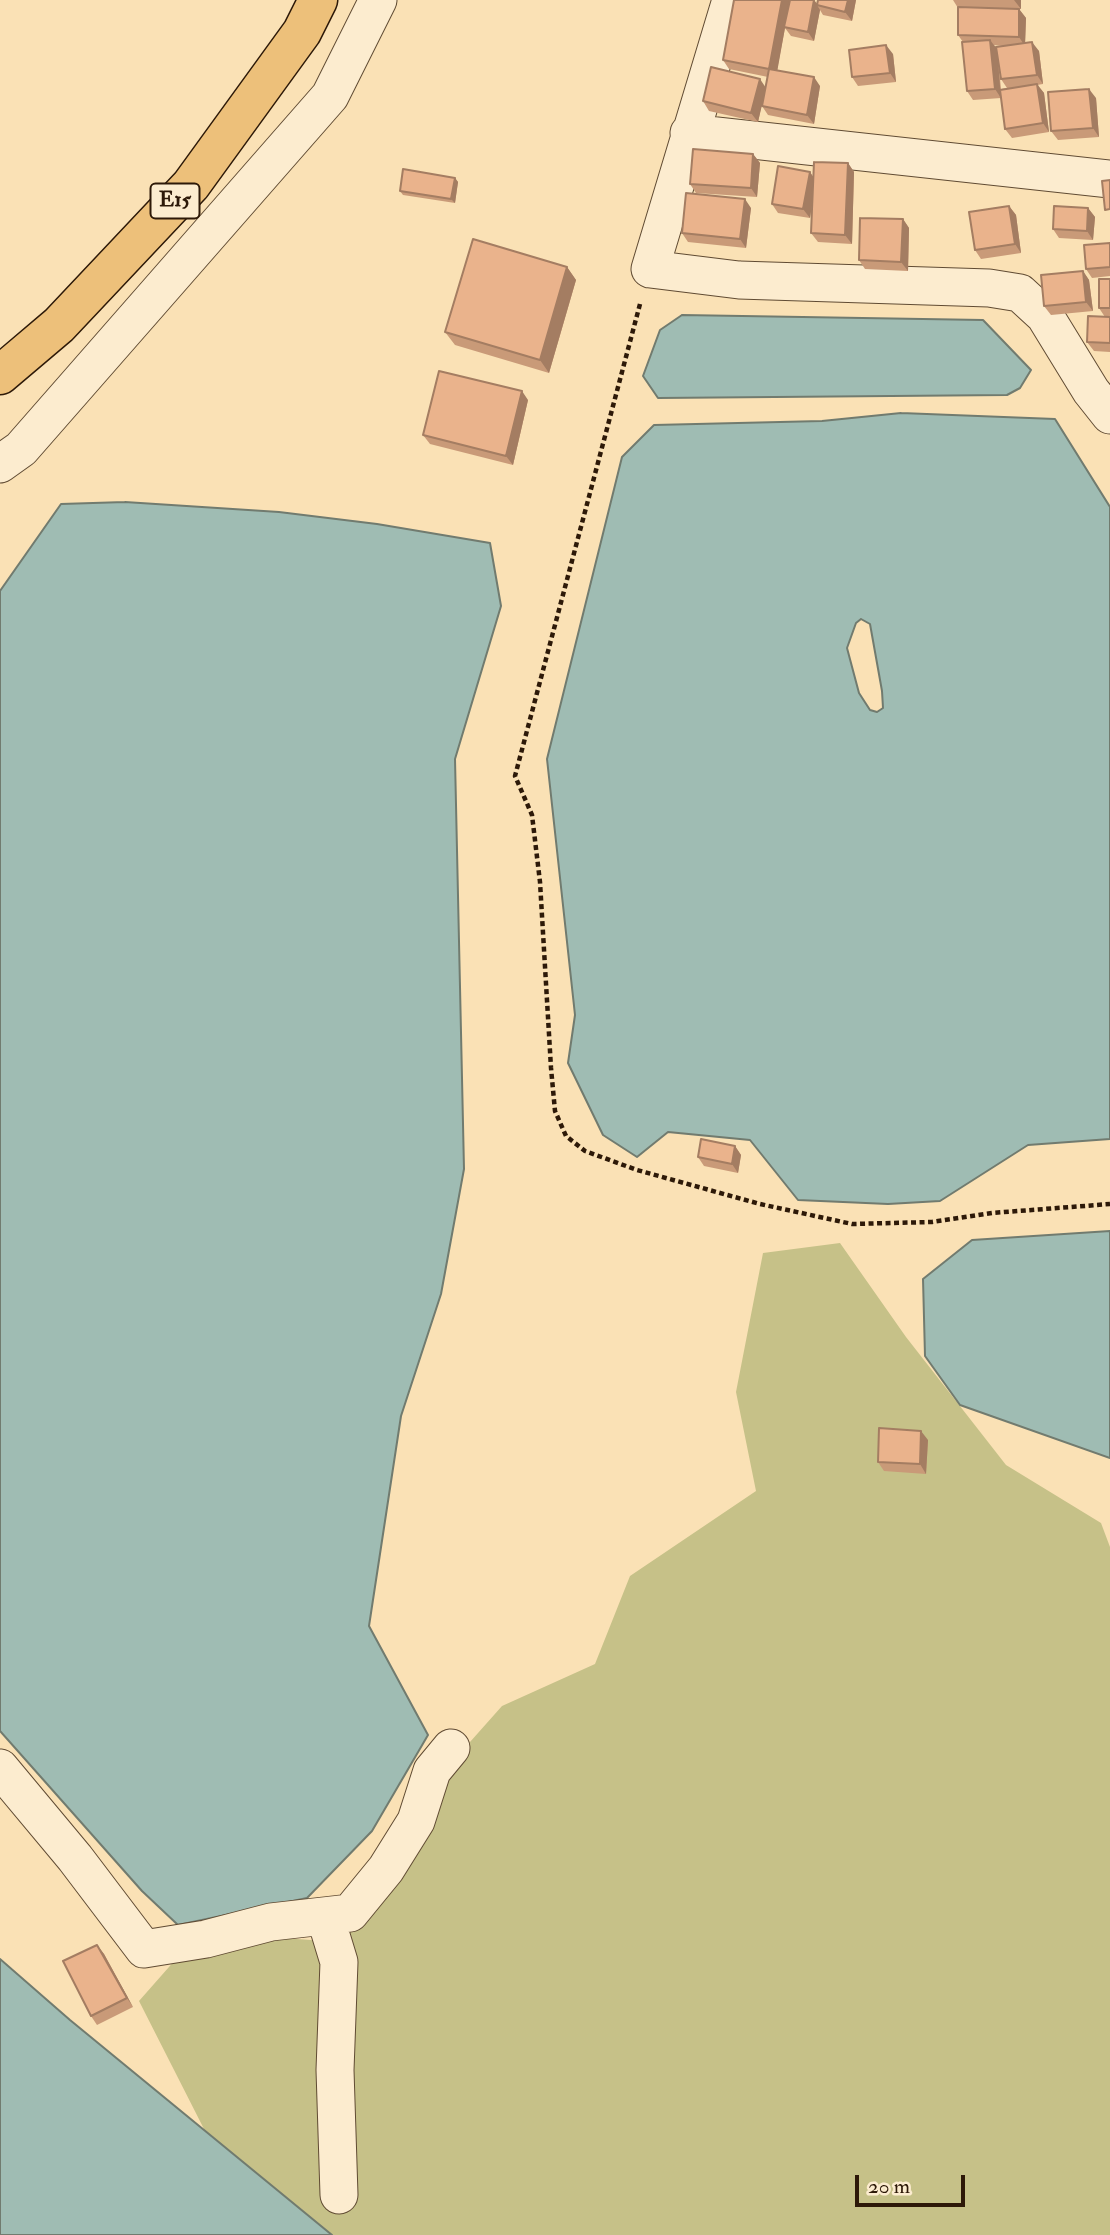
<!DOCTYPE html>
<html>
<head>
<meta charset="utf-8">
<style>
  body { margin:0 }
  #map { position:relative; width:1110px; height:2235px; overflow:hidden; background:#fae1b5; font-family:"IM FELL Double Pica",serif }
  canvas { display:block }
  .scale { position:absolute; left:855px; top:2175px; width:110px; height:32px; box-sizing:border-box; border:4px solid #2d1908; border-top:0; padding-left:9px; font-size:21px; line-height:24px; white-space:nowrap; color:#2d1908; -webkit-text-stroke:5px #fceccf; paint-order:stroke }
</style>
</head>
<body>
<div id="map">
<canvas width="1110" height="2235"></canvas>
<div class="scale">20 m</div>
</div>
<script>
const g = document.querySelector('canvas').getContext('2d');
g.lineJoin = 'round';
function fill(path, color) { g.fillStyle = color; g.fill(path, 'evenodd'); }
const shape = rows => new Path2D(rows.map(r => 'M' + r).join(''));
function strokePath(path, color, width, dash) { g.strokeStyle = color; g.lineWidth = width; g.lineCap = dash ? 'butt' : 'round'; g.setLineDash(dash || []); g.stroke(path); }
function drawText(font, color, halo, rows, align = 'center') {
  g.font = font + ' "IM FELL Double Pica",serif'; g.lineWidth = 5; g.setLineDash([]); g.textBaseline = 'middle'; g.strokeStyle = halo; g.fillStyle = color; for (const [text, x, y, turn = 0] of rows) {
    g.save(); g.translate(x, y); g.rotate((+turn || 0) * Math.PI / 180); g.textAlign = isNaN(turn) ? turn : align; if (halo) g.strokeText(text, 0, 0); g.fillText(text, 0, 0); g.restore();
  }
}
const green = shape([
  [840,1243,906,1337,1006,1465,1101,1523,1110,1547,1110,2235,332,2235,205,2131,139,2001,176,1959,283,1938,339,1942,406,1814,502,1706,595,1664,630,1576,756,1491,736,1392,763,1253]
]);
const water = shape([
  [682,315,983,320,1031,370,1020,388,1007,395,658,398,643,376,660,330,682,315],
  [901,413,1055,419,1110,507,1110,1139,1028,1145,940,1201,888,1204,798,1200,750,1140,668,1132,637,1157,603,1135,568,1063,575,1015,547,759,622,457,654,425,822,421,901,413],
  [861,619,870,624,882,691,883,708,877,712,870,710,859,693,847,648,856,623,861,619],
  [125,502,279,512,377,524,490,543,501,606,455,759,464,1169,441,1294,401,1416,369,1626,428,1735,372,1831,307,1898,178,1925,142,1891,0,1731,0,591,61,504,125,502],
  [1110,1231,1110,1458,960,1405,925,1356,923,1279,972,1240,1110,1231],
  [0,1959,70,2020,332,2235,0,2235,0,1959]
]);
const path = shape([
  [640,304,515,776,532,815,540,882,551,1068,555,1111,566,1136,585,1151,637,1170,760,1204,852,1224,932,1222,992,1213,1110,1204]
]);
const minor = shape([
  [731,0,650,269,739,280,989,288,1020,293,1045,316,1091,391,1110,415],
  [689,133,1110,179],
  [0,464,21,449,330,96,378,0],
  [0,1768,75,1858,144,1949,206,1939,271,1922,350,1913,386,1869,416,1821,432,1771,451,1748],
  [325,1916,339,1962,335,2070,339,2195]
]);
const highway = shape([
  [0,375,59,325,191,185,302,32,318,0]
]);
const wall = shape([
  [818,0,856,0,852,21,823,15,820,10,814,41,791,36,785,28,777,70,820,86,814,124,768,115,762,106,763,99,758,122,709,111,703,101,766,87,768,77,729,69,723,60,817,3],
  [953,0,1021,0,1021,9,1019,9,1026,18,1025,43,1039,51,1043,84,1037,85,1044,93,1049,132,1012,138,1005,129,1001,98,973,100,967,91,963,42,958,35,958,8],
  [994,45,1003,46,1001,79,1007,88,1001,89,997,49],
  [893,54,896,82,858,86,852,77],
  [1096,98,1099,137,1058,140,1051,131],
  [753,154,760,163,757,197,696,193,690,184],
  [848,163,854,172,852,244,818,242,811,233,812,204,810,218,778,213,772,204,810,172,813,177],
  [455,178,458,182,455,203,403,195,400,191],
  [1009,206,1016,215,1021,253,981,259,975,250],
  [751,208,746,248,688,242,682,233],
  [1088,208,1095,217,1093,240,1059,238,1053,229],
  [903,219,909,228,908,271,865,269,859,260],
  [1110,243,1110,276,1092,278,1086,269],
  [567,267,576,280,549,373,455,345,445,332],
  [1083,271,1089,280,1093,311,1051,315,1044,306],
  [1110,279,1110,352,1094,351,1087,342,1105,317,1099,308],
  [528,400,513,465,430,444,423,435],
  [735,1146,741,1155,738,1173,704,1166,698,1157],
  [928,1440,926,1474,884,1471,878,1462],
  [97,1945,104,1954,133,2007,97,2025,91,2016]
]);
const shadedWall = shape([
  [782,0,790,0,776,78,769,69],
  [814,0,819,6,817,5,820,10,814,41,808,32],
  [848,0,856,0,852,21,845,12],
  [1014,0,1021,0,1021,9],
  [1019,9,1026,18,1025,46,1019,37],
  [990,40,997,49,1001,98,995,89],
  [1032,42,1039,51,1043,84,1037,75],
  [886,45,893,54,896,82,890,73],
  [814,77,820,86,814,124,807,115],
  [760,79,766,88,758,122,751,113],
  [1037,84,1044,93,1049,132,1043,123],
  [1089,89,1096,98,1099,137,1093,128],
  [753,154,760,163,757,197,751,188],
  [848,163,854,172,852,244,845,235],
  [810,172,816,181,810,218,803,209],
  [455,178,458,182,455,203,451,199],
  [745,199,751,208,746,248,740,239],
  [1009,206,1016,215,1021,253,1015,244],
  [1088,208,1095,217,1093,240,1087,231],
  [903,219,909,228,908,271,901,262],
  [567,267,576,280,549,373,540,360],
  [1083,271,1089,280,1093,311,1086,302],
  [522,391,528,400,513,465,506,456],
  [735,1146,741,1155,738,1173,732,1164],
  [921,1431,928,1440,926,1474,920,1464],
  [97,1945,104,1954,133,2007,127,1998]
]);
const building = shape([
  [734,0,782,0,769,69,723,60,734,0],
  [790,0,814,0,808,32,784,27,790,0],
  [818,0,848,0,845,12,817,5,818,0],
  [958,7,1019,9,1019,37,958,35,958,7],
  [990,40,995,89,967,91,962,42,990,40],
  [1032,42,1037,75,1001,79,996,47,1032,42],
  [886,45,890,73,852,77,849,50,886,45],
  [711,67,760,79,751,113,703,101,711,67],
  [769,69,814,77,807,115,762,106,769,69],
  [1037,84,1043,123,1005,129,1000,90,1037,84],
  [1089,89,1093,128,1051,131,1048,92,1089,89],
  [693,149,753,154,751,188,690,184,693,149],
  [814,162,848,163,845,235,811,233,814,162],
  [778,166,810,172,803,209,772,204,778,166],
  [403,169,455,178,451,199,400,191,403,169],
  [1110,180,1110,209,1105,210,1102,181,1110,180],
  [686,193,745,199,740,239,682,233,686,193],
  [1009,206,1015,244,975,250,969,212,1009,206],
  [1054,206,1088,208,1087,231,1053,229,1054,206],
  [860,218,903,219,901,262,859,260,860,218],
  [473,239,567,267,540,360,445,332,473,239],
  [1110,243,1110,267,1086,269,1084,245,1110,243],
  [1083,271,1086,302,1044,306,1041,275,1083,271],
  [1099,279,1110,279,1110,308,1099,308,1099,279],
  [1088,316,1110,317,1110,343,1087,342,1088,316],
  [439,371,522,391,506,456,423,435,439,371],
  [701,1139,735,1146,732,1164,698,1157,701,1139],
  [879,1428,921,1431,920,1464,878,1462,879,1428],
  [97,1945,127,1998,91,2016,63,1961,97,1945]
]);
const shields = [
  [175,201,49]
];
const shieldNames = [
  ["E15",175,201]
];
fill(green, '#c6c188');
fill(water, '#9fbcb3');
strokePath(water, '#717b6f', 2);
strokePath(minor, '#604b33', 39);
strokePath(highway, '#2d1908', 41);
strokePath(path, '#2d1908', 4.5, [5, 3.5]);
strokePath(minor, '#fceccf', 37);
strokePath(highway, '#edc07a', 38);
fill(wall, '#c99a78');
fill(shadedWall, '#a47d62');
fill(building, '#eab38c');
strokePath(building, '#a47d62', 2);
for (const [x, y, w] of shields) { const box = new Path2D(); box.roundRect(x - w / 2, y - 17.5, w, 35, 5); g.fillStyle = '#fceccf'; g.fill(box); strokePath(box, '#2d1908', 2); }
drawText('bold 21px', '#2d1908', null, shieldNames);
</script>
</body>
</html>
